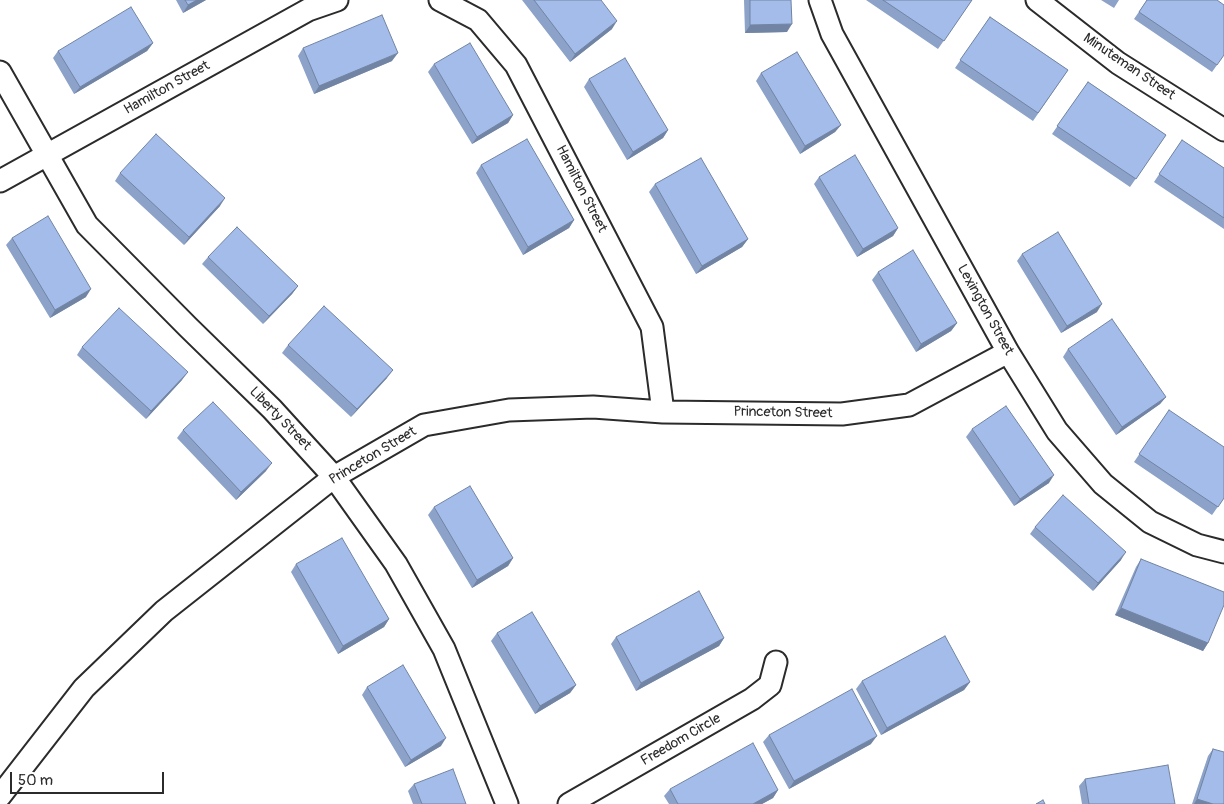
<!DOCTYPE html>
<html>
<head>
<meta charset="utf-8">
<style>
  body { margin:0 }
  #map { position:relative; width:1224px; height:804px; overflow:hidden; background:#fff; font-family:Pangolin,sans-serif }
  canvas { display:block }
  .scale { position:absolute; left:10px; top:772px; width:154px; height:22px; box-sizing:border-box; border:2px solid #2b2b2b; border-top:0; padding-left:6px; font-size:15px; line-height:18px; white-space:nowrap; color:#2b2b2b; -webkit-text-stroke:4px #fff; paint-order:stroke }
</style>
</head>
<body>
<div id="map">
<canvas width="1224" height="804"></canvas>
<div class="scale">50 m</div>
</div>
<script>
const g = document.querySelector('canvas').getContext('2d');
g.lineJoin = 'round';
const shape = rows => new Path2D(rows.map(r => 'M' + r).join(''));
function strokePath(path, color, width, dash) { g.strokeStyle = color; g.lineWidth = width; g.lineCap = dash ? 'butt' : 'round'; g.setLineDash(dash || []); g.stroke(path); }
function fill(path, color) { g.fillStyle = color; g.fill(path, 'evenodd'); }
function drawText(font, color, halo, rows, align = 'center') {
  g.font = font + ' Pangolin,sans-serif'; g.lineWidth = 4; g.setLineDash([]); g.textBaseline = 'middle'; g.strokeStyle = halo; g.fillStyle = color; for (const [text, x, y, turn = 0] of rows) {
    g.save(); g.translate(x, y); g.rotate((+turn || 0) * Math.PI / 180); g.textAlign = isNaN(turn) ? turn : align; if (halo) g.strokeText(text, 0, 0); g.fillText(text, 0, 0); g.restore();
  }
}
const minor = shape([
  [440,0,478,20,516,65,652,327,663,412],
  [820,0,832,34,1008,352,1057,431,1103,484,1150,522,1197,545,1224,552],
  [1037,0,1118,63,1224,130],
  [0,72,87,225,188,327,272,409,334,477,396,564,444,649,507,804],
  [0,181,308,10,337,0],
  [0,796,84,688,164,611,334,477,424,425,509,410,593,407,663,412,842,414,909,405,1008,352],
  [569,804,752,699,770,685,776,662]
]);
const wall = shape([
  [176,0,206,0,183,13],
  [522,0,601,0,612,29,570,62],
  [744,0,791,0,787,32,745,33],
  [866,0,972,0,938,49],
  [1101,0,1119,0,1114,8],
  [1147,0,1217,65,1212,72,1134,19],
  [990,17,1068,70,1033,121,955,68],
  [153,43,147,51,74,94,53,58,58,51],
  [303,48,392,61,314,94,298,56],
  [434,64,513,115,508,123,472,144,428,72],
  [761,73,841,125,835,132,800,154,756,81],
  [589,79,668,130,663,138,627,160,584,87],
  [1088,82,1166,135,1130,187,1052,134],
  [1182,140,1224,168,1224,229,1154,182],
  [481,165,574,220,569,228,523,255,476,173],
  [120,173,220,206,184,245,115,181],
  [819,177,898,228,893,236,857,257,814,184],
  [655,184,748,239,742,247,696,274,649,192],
  [12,238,86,297,50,318,6,245],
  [1022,254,1097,312,1061,333,1017,261],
  [208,257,298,286,292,294,263,324,202,264],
  [878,272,957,323,951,331,916,352,872,280],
  [288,345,387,378,351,417,282,353],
  [82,347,182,380,146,419,77,355],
  [1068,349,1166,397,1160,404,1116,435,1063,357],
  [1169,410,1224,498,1212,515,1134,462],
  [972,429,1049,483,1014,506,966,437],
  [183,430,266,471,236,500,177,438],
  [434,507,513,558,508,566,472,588,428,515],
  [1035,527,1121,560,1093,591,1030,534],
  [1141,559,1208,643,1203,651,1115,615,1136,567],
  [296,564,389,619,384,627,338,654,291,572],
  [497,633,576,685,570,693,535,714,491,641],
  [616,637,724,638,719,646,636,691,611,644],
  [862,681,970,682,964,690,881,735,856,689],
  [367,687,441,746,405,767,362,695],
  [769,735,871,744,789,789,763,742],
  [1213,749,1224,804,1192,804,1208,756],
  [1085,779,1175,804,1082,804,1079,786],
  [414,784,466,804,413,804,408,791],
  [670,789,778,790,773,798,762,804,669,804,664,796]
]);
const shadedWall = shape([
  [197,0,206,0,183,13,188,5],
  [617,21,612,29,570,62,575,54],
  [792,24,787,32,745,33,750,25],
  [153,43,147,51,74,94,80,87],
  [398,53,392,61,314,94,319,86],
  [513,115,508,123,472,144,477,137],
  [841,125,835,132,800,154,805,146],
  [668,130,663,138,627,160,633,152],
  [225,198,220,206,184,245,189,237],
  [574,220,569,228,523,255,528,247],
  [898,228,893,236,857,257,863,249],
  [748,239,742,247,696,274,702,266],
  [298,286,292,294,263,324,269,316],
  [91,289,86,297,50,318,55,310],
  [1102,304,1097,312,1061,333,1067,326],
  [957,323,951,331,916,352,921,344],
  [393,370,387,378,351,417,357,409],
  [188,372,182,380,146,419,151,411],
  [1166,397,1160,404,1116,435,1122,427],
  [272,463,266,471,236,500,241,492],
  [1054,475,1049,483,1014,506,1020,499],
  [1126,552,1121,560,1093,591,1098,583],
  [513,558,508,566,472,588,477,580],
  [1121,608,1208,643,1203,651,1115,615],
  [389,619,384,627,338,654,343,646],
  [724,638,719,646,636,691,641,683],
  [970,682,964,690,881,735,887,728],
  [576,685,570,693,535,714,540,706],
  [877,736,871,744,789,789,794,781],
  [446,738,441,746,405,767,411,760],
  [778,790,773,798,762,804,753,804],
  [1197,799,1213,804,1194,804]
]);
const building = shape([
  [185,0,197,0,188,5,185,0],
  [534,0,601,0,617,21,575,54,534,0],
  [750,0,791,0,792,24,750,25,750,0],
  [883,0,972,0,944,41,883,0],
  [1147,0,1217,0,1224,5,1224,55,1217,65,1139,12,1147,0],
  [131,7,153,43,80,87,58,51,131,7],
  [382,15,398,53,319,86,303,48,382,15],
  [990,17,1068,70,1038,113,960,60,990,17],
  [470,43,513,115,477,137,434,64,470,43],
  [797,52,841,125,805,146,761,73,797,52],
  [625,58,668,130,633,152,589,79,625,58],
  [1088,82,1166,135,1136,179,1057,126,1088,82],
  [156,134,225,198,189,237,120,173,156,134],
  [527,139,574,220,528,247,481,165,527,139],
  [1182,140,1224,168,1224,218,1159,174,1182,140],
  [855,155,898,228,863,249,819,177,855,155],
  [701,158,748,239,702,266,655,184,701,158],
  [48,216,91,289,55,310,12,238,48,216],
  [237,227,298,286,269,316,208,257,237,227],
  [1058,232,1102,304,1067,326,1022,254,1058,232],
  [913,250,957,323,921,344,878,272,913,250],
  [324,306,393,370,357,409,288,345,324,306],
  [119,308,188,372,151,411,82,347,119,308],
  [1112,319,1166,397,1122,427,1068,349,1112,319],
  [213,402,272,463,241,492,183,430,213,402],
  [1006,406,1054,475,1020,499,972,429,1006,406],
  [1169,410,1224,447,1224,498,1218,507,1139,454,1169,410],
  [470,486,513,558,477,580,434,507,470,486],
  [1063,495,1126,552,1098,583,1035,527,1063,495],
  [342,538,389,619,343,646,296,564,342,538],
  [1141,559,1224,592,1224,605,1208,643,1121,608,1141,559],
  [699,591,724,638,641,683,616,637,699,591],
  [532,612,576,685,540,706,497,633,532,612],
  [945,636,970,682,887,728,862,681,945,636],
  [403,665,446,738,411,760,367,687,403,665],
  [852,689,877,736,794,781,769,735,852,689],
  [753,743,778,790,753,804,678,804,670,789,753,743],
  [1213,749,1224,752,1224,804,1213,804,1197,799,1213,749],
  [1168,765,1175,804,1089,804,1085,779,1168,765],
  [453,769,466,804,422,804,414,784,453,769],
  [1043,800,1045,804,1036,804,1043,800]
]);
const streetNames = [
  ["Minuteman Street",1129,67,34],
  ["Hamilton Street",167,88,-29],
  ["Hamilton Street",581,189,63],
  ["Lexington Street",985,310,61],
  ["Princeton Street",783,413,1],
  ["Liberty Street",280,419,46],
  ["Princeton Street",373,456,-31],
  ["Freedom Circle",681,740,-30]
];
strokePath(minor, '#2b2b2b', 25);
strokePath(minor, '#fff', 21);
fill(wall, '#8ca2c8');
fill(shadedWall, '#7284a3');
fill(building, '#a3bce9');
strokePath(building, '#7284a3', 1);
drawText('14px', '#2b2b2b', '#fff', streetNames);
</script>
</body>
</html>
